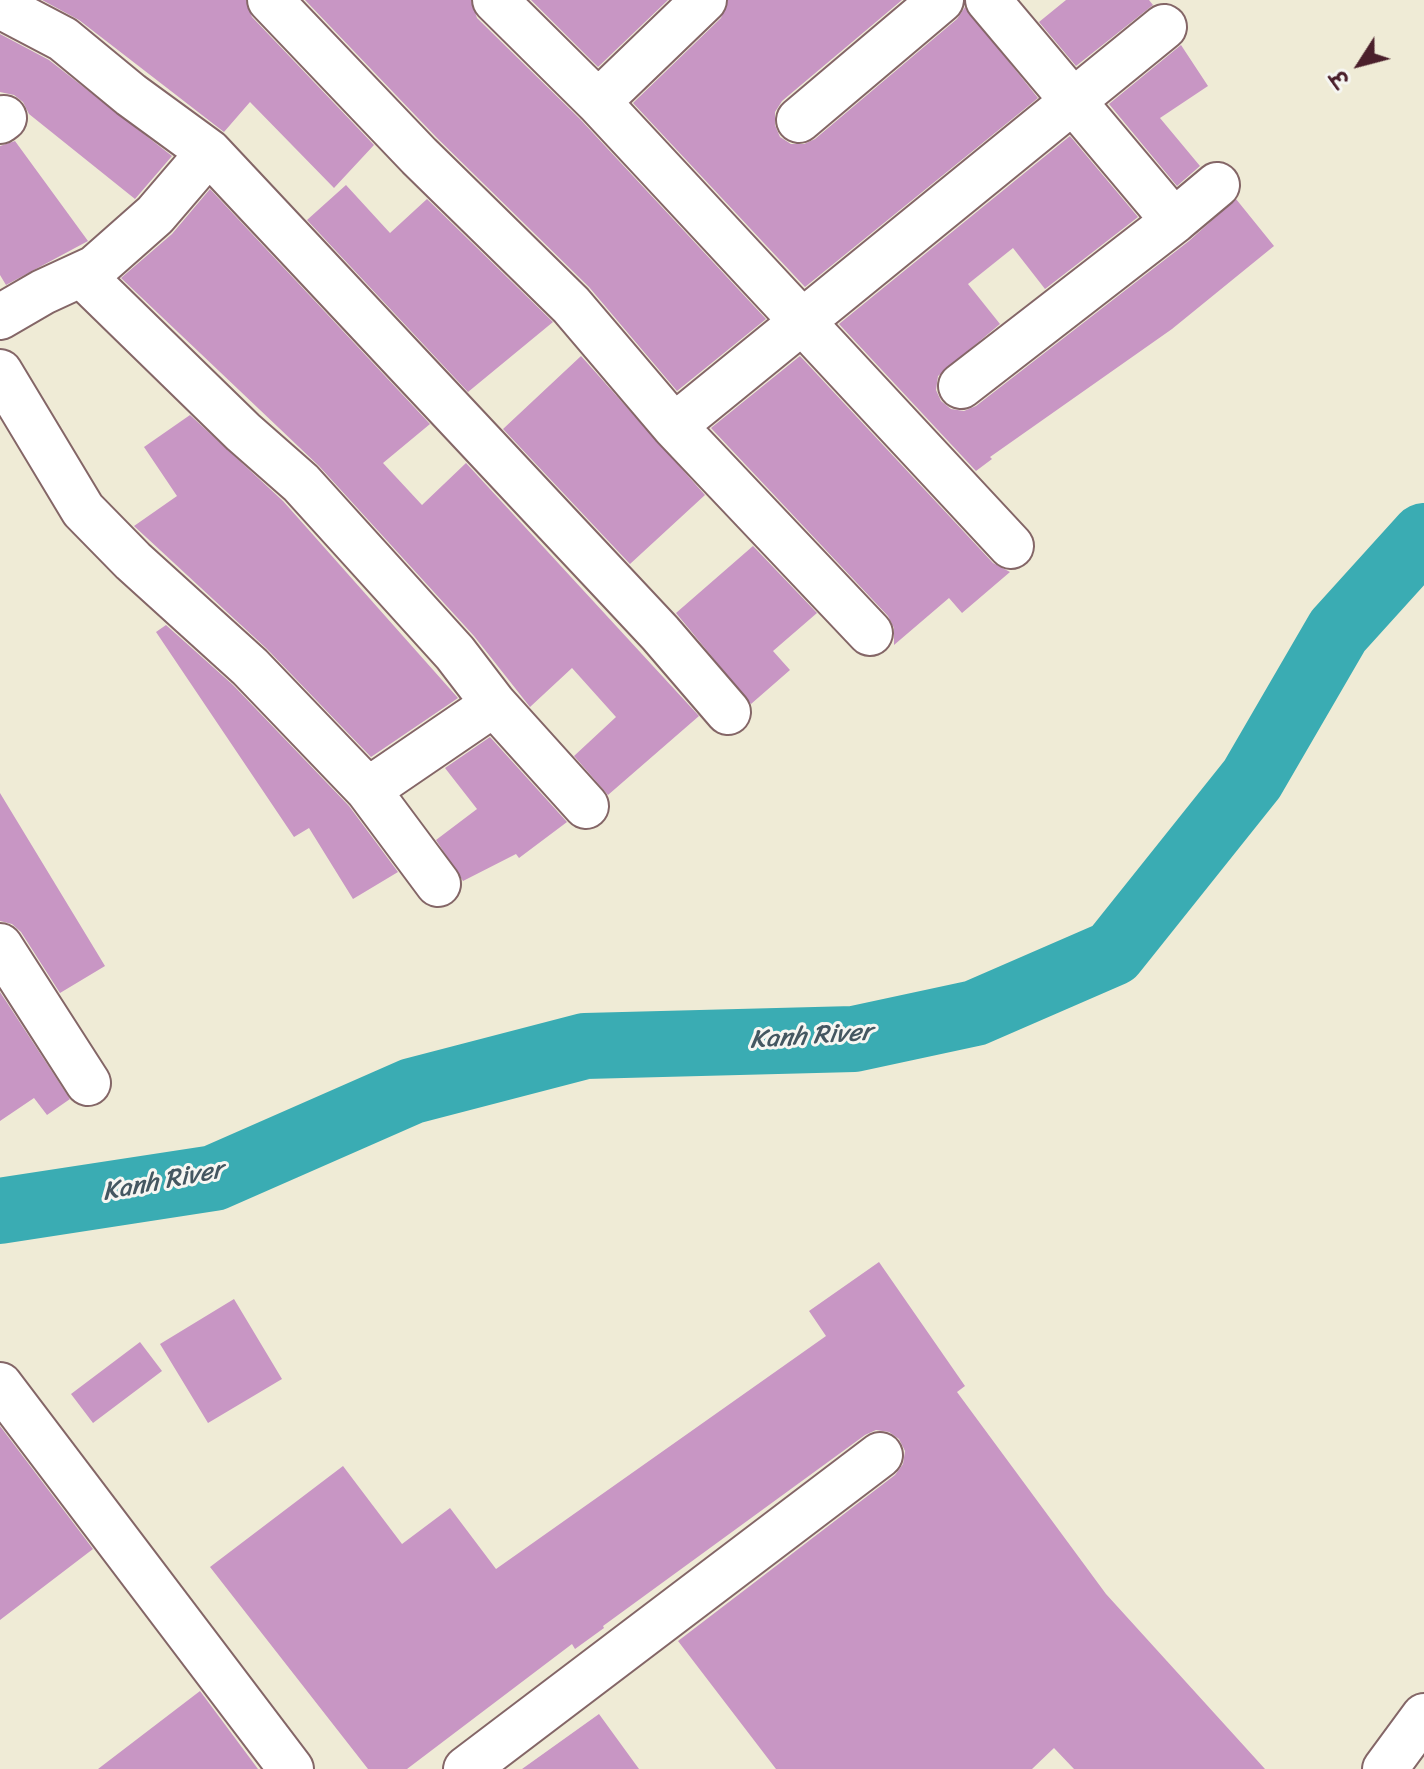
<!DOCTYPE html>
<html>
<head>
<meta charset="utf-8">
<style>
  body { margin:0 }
  #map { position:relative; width:1424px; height:1769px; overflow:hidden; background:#efebd6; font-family:Sriracha,"Playpen Sans Deva",sans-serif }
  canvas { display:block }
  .north { position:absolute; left:1320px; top:24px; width:80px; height:80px; -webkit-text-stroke:6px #f6f6f2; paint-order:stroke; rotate:234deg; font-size:22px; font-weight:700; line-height:32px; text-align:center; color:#4a1f2b }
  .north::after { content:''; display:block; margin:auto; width:28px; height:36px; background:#4a1f2b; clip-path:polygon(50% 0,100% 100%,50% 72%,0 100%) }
</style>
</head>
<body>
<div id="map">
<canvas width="1424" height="1769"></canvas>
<div class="north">उ</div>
</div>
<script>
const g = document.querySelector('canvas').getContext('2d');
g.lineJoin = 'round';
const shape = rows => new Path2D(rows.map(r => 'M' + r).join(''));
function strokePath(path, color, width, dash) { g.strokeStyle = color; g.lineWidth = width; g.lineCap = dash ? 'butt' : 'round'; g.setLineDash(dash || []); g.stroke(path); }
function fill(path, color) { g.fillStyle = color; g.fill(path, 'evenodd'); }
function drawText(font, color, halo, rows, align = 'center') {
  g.font = font + ' Sriracha,sans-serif'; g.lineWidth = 6; g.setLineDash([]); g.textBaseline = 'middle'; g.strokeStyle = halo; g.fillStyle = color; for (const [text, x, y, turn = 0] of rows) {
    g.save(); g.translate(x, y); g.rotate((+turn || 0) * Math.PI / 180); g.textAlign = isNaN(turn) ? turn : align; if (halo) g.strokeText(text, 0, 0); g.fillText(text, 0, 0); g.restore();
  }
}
const river = shape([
  [0,1211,214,1178,412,1091,585,1046,854,1039,975,1013,1113,953,1252,779,1338,631,1424,536]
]);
const building = shape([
  [42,0,246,0,252,17,374,145,334,188,250,102,224,132,79,20],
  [305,0,471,0,477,18,580,119,766,319,677,391,589,287,437,138],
  [531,0,668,0,598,67],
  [728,0,902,0,782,101,775,112,775,125,780,137,791,144,804,144,815,139,957,19,965,7,1038,98,805,287,633,103,721,18],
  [1066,0,1149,0,1153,5,1076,66,1039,22],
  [0,34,49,60,172,156,135,199,29,114,23,102,14,95,0,92],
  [1181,45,1208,86,1160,118,1200,166,1177,186,1109,104],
  [1070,136,1138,217,1045,289,1013,248,968,284,1000,324,938,376,936,390,941,401,951,409,964,411,976,406,1189,241,1236,199,1274,246,1172,329,990,457,992,459,976,471,839,324],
  [15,141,88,241,6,285,0,275,0,146],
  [346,185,390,233,427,199,553,322,468,392,307,220],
  [210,189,430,424,383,463,422,505,466,463,699,716,608,795,574,756,616,717,572,668,530,707,474,636,319,466,121,278,172,234],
  [581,356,705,495,630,564,503,429],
  [800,356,993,563,1010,572,962,613,949,598,894,645,894,628,888,616,711,428],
  [190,415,283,501,458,698,371,757,267,649,134,526,177,496,144,447],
  [753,546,817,613,773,651,790,670,751,704,676,613],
  [166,625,233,685,349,806,398,872,353,899,309,828,294,837,156,632],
  [490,737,567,822,519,858,516,854,463,881,436,840,477,809,445,768],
  [0,793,105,966,60,993,21,932,12,924,0,921],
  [0,992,70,1099,47,1115,34,1098,0,1121],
  [879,1262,965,1386,957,1392,1106,1594,1265,1769,1074,1769,1054,1748,1032,1769,776,1769,678,1641,895,1475,903,1464,905,1451,899,1439,889,1432,876,1430,865,1435,603,1626,604,1628,575,1649,572,1644,407,1769,368,1769,210,1567,343,1466,402,1544,450,1508,496,1569,826,1336,809,1311],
  [234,1299,282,1379,208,1423,160,1344],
  [140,1342,162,1371,93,1423,71,1394],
  [0,1426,93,1549,0,1620],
  [200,1691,258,1769,98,1769],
  [599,1714,639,1769,522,1769]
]);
const minor = shape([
  [270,0,419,156,571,305,674,426,870,633],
  [495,0,598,102,1011,546],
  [0,6,63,39,131,95,209,152,660,633,728,712],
  [598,102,704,0],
  [799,120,941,0],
  [0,121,4,118],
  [1174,221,1217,185],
  [82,275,243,432,301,483,455,653,494,704,586,806],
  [0,317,43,292,95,268,155,215,209,152],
  [0,372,83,510,133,561,250,667,368,790,494,704],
  [961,386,1174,221,988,0],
  [674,426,1164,27],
  [368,790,438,884],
  [0,946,88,1083],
  [0,1385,291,1769],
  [466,1769,880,1455],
  [1385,1769,1424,1716]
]);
const waterNames = [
  ["Kanh River",811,1037,-4],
  ["Kanh River",163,1182,-11]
];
strokePath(river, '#3aacb3', 66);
fill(building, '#c896c4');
strokePath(minor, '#846667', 48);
strokePath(minor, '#fff', 44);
drawText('italic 26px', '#445761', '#f6f6f2', waterNames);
</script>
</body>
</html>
